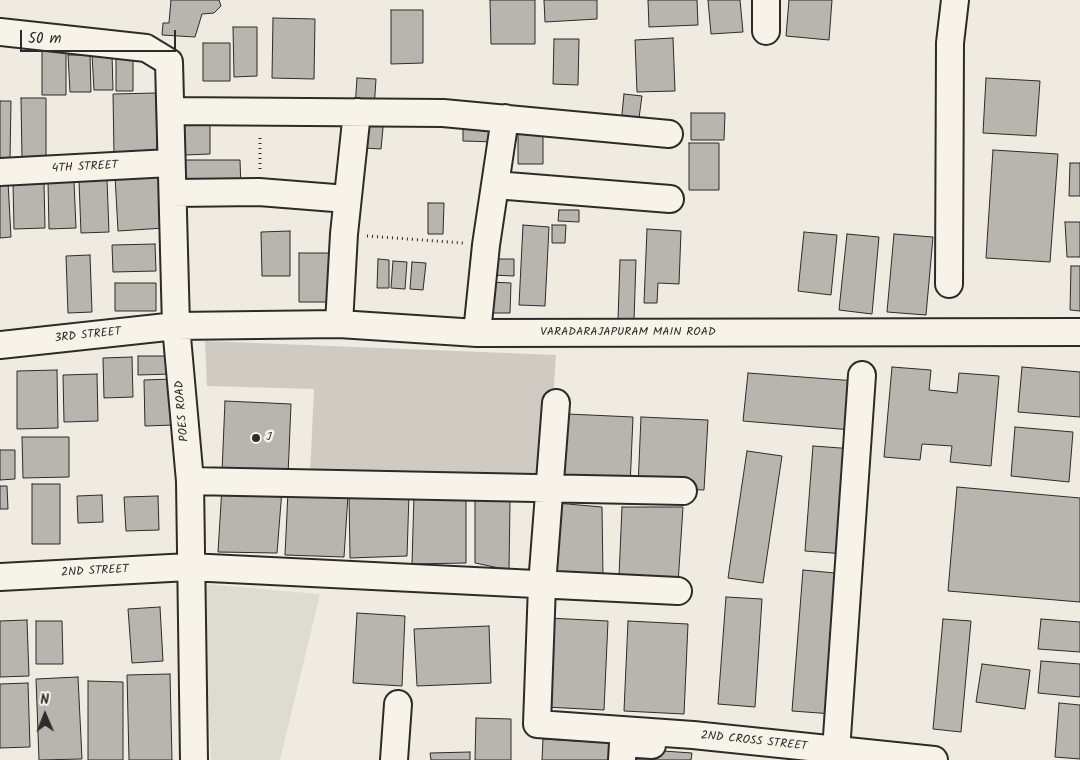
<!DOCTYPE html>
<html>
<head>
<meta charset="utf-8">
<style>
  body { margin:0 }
  #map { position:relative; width:1080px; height:760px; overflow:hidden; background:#efebe0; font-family:Kalam,sans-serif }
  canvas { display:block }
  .north { position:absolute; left:20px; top:690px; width:50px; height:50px; -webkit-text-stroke:4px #f7f3e8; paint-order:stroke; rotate:359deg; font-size:14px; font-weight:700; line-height:20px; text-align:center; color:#2b2b2b }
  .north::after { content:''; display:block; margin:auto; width:18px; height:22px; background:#2b2b2b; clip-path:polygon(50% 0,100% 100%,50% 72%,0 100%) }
  .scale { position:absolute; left:20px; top:30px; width:156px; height:22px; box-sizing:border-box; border:2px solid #2b2b2b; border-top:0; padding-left:6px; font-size:15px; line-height:18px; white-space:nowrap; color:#2b2b2b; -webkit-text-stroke:4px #f7f3e8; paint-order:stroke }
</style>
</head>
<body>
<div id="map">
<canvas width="1080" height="760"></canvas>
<div class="north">N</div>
<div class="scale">50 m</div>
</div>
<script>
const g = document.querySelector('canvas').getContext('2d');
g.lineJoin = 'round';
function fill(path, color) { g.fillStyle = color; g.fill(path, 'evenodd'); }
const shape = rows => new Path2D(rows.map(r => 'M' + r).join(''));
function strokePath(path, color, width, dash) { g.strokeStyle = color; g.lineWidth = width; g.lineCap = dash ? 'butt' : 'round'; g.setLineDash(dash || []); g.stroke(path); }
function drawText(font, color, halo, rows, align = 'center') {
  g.font = font + ' Kalam,sans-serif'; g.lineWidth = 5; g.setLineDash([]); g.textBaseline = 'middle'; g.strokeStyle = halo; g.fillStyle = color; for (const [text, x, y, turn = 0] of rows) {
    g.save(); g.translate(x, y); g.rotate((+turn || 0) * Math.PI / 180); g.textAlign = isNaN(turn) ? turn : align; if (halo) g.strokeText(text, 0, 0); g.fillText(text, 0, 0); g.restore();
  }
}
const built = shape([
  [203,584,320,594,280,760,211,760]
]);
const green = shape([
  [205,341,556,355,547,489,310,475,314,389,207,386]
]);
const building = shape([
  [171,0,219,0,221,6,214,13,202,14,195,37,162,35,163,23,169,23,171,0],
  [490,0,535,0,535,44,491,44,490,0],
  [544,0,597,0,597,19,545,22,544,0],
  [648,0,697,0,698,25,649,27,648,0],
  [708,0,740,0,743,32,711,34,708,0],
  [789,0,832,0,829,40,786,36,789,0],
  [391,10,423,10,423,63,391,64,391,10],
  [273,18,315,19,314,79,272,78,273,18],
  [233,27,257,27,257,76,234,77,233,27],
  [673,38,675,91,637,92,635,40,673,38],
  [554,39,579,39,578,85,553,84,554,39],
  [203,43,230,43,230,81,203,81,203,43],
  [42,45,66,45,66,95,42,95,42,45],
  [92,54,112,54,113,90,94,90,92,54],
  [68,55,90,55,91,92,70,92,68,55],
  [133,55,133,91,116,91,116,56,133,55],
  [357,78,376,79,374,109,355,108,357,78],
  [986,78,1040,81,1036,136,983,133,986,78],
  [156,93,157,154,114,154,113,94,156,93],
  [624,94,642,96,638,125,621,124,624,94],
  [21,98,46,98,46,159,22,159,21,98],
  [0,101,11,101,10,160,0,160,0,101],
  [691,113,725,113,724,140,691,140,691,113],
  [367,116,384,117,381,149,364,148,367,116],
  [184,119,210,119,210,154,185,155,184,119],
  [463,122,496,122,496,142,463,141,463,122],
  [518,130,543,130,543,164,518,164,518,130],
  [689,143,719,143,719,190,689,190,689,143],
  [993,150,1058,154,1050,262,986,258,993,150],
  [184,160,240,160,241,189,184,189,184,160],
  [1070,163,1080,163,1080,196,1069,196,1070,163],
  [161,173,164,228,118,231,115,176,161,173],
  [107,180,109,232,81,233,79,181,107,180],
  [74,181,76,228,49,229,48,182,74,181],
  [0,182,8,182,11,237,0,238,0,182],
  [44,182,45,228,14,229,13,183,44,182],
  [428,203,444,203,443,234,428,234,428,203],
  [559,210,579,210,579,222,558,221,559,210],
  [1065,222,1080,222,1080,257,1067,257,1065,222],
  [523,225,549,227,545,306,519,305,523,225],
  [552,225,566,225,565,243,552,243,552,225],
  [647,229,681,231,679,284,658,283,657,303,644,303,647,229],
  [290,231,290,276,262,276,261,232,290,231],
  [804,232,837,235,831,295,798,291,804,232],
  [847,234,879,237,872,314,839,310,847,234],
  [894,234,933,237,926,315,887,312,894,234],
  [155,244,156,271,113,272,112,245,155,244],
  [299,253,336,253,335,302,299,302,299,253],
  [90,255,92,312,68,313,66,256,90,255],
  [378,259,389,260,389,288,377,288,378,259],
  [492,259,514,259,514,276,492,275,492,259],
  [620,260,636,260,634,320,618,319,620,260],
  [393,261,407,262,405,289,391,288,393,261],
  [412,262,426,263,423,290,410,289,412,262],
  [1071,266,1080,266,1080,311,1070,310,1071,266],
  [490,282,511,283,510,313,490,313,490,282],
  [115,283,156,283,156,311,115,311,115,283],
  [138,356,170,356,171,374,138,375,138,356],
  [132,357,133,397,104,398,103,358,132,357],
  [892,367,931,370,929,390,957,393,959,373,999,376,991,466,950,462,952,446,922,444,920,460,884,457,892,367],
  [1022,367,1080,372,1080,417,1018,412,1022,367],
  [57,370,58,428,17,429,17,371,57,370],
  [748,373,856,381,852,430,743,421,748,373],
  [97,374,98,421,64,422,63,375,97,374],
  [172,379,174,425,145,426,144,380,172,379],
  [225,401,291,404,288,475,222,472,225,401],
  [567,414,633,417,630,487,564,484,567,414],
  [641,417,708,420,704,490,638,487,641,417],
  [1015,427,1073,432,1069,482,1011,476,1015,427],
  [22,437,69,437,69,477,23,478,22,437],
  [813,446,854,449,846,554,805,551,813,446],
  [0,450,15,450,15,479,0,480,0,450],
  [747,451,782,456,763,583,728,578,747,451],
  [32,484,60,484,60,544,32,544,32,484],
  [0,486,7,486,8,509,0,509,0,486],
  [222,487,282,490,277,553,218,552,222,487],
  [957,487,1080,498,1080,602,948,591,957,487],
  [288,492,348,495,344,557,285,555,288,492],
  [349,492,409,494,407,556,350,558,349,492],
  [102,495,103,522,78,523,77,496,102,495],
  [414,495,466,498,466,563,412,564,414,495],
  [158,496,159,530,126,531,124,497,158,496],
  [475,499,510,501,509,570,475,563,475,499],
  [556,503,602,507,603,577,552,576,556,503],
  [622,507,683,507,678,584,619,576,622,507],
  [803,570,845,574,833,714,792,711,803,570],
  [726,597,762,599,755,707,718,704,726,597],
  [160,607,163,661,132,663,128,609,160,607],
  [357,613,405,616,402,686,353,683,357,613],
  [548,618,608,621,604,710,545,707,548,618],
  [943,619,971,621,961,732,933,729,943,619],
  [1041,619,1080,622,1080,652,1038,649,1041,619],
  [27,620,29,676,0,677,0,621,27,620],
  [36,621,62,621,63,664,36,664,36,621],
  [628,621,688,624,684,714,624,711,628,621],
  [489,626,491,683,417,686,414,629,489,626],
  [1041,661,1080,664,1080,697,1038,693,1041,661],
  [982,664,1030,670,1025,709,976,702,982,664],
  [170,674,172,760,129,760,127,675,170,674],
  [78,677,82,759,39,760,36,679,78,677],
  [88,681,123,682,123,760,88,760,88,681],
  [28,683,30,747,0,748,0,684,28,683],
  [1059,703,1080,705,1080,759,1055,757,1059,703],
  [476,718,511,719,511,760,475,760,476,718],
  [543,739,611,743,610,760,542,760,543,739],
  [634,749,692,753,691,760,633,760,634,749],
  [470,752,470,760,431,760,430,753,470,752]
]);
const path = shape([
  [260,169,260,135],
  [367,236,463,243]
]);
const minor = shape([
  [766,31,766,0],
  [0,32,146,48,169,62,176,326,190,481,194,760],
  [171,111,443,113,669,134],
  [0,172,170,163],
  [495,185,670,199],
  [173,193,259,192,347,199],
  [949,284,950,43,955,0],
  [339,324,344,234,357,112],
  [477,333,486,245,505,118],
  [0,345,176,326,339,324,477,333,1080,332],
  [556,403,542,585,537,724,693,735,934,760],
  [190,481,683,491],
  [0,577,189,567,678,591],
  [836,751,862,375],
  [394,760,398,704],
  [622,760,623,743,652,745]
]);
const markers = [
  [256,438,5,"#2b2b2b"]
];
const streetNames = [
  ["4TH STREET",85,168,-3],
  ["VARADARAJAPURAM MAIN ROAD",628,333],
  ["3RD STREET",88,336,-6],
  ["POES ROAD",183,411,-95],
  ["2ND STREET",95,572,-3],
  ["2ND CROSS STREET",754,742,6]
];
const poiNames = [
  ["J",266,438]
];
fill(built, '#dedbd1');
fill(green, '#cfcbc2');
fill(building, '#b8b5ae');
strokePath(building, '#2b2b2b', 1);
strokePath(minor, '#2b2b2b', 30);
strokePath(path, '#2b2b2b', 3, [1, 4]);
strokePath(minor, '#f7f3e8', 26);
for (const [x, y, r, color] of markers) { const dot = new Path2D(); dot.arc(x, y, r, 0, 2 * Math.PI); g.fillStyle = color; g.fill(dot); strokePath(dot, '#f7f3e8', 2); }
drawText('12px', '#2b2b2b', '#f7f3e8', streetNames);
drawText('12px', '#2b2b2b', '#f7f3e8', poiNames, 'left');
</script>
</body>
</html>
